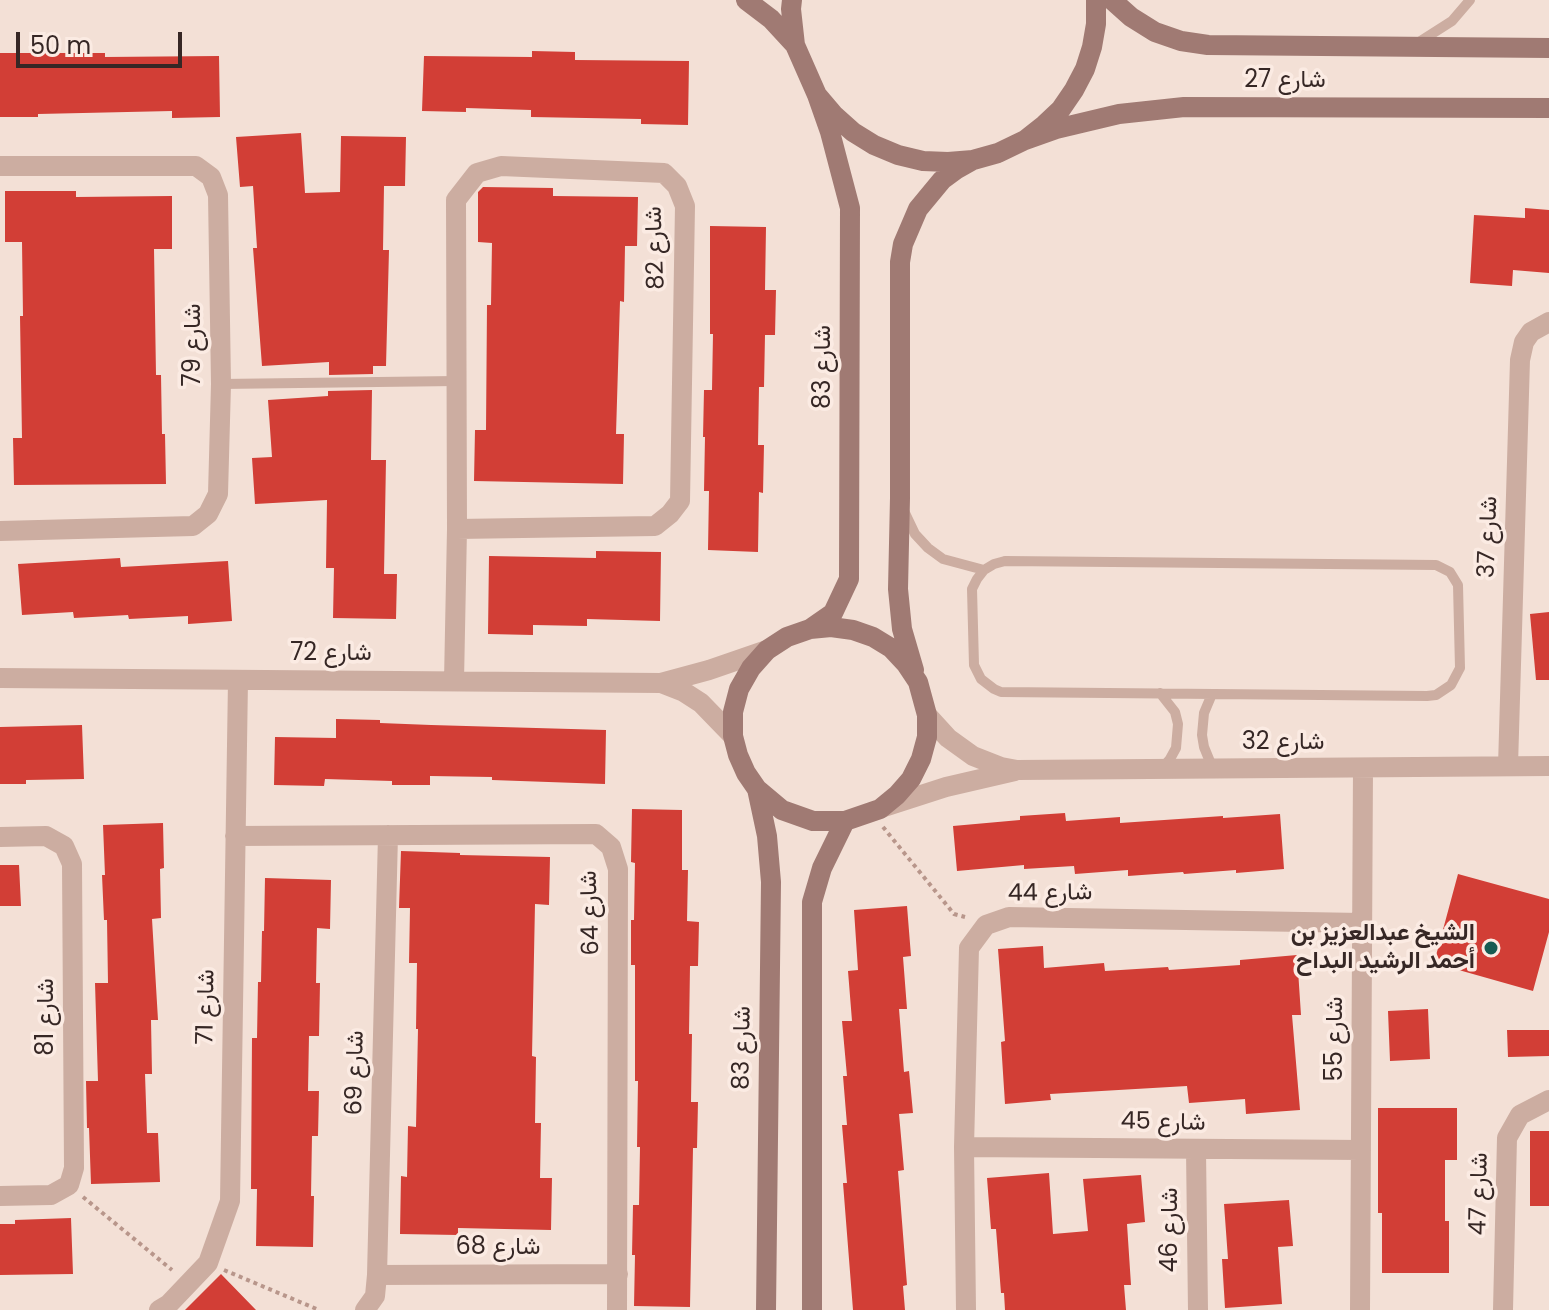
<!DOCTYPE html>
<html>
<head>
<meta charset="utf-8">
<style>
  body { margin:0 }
  #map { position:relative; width:1549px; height:1310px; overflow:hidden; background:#f3e0d6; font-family:Poppins,sans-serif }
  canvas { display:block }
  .scale { position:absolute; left:16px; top:32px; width:166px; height:36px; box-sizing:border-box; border:4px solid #362725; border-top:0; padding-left:10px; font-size:24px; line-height:28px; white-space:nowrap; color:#362725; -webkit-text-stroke:6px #fbebe3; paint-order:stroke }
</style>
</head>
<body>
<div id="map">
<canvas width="1549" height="1310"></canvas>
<div class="scale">50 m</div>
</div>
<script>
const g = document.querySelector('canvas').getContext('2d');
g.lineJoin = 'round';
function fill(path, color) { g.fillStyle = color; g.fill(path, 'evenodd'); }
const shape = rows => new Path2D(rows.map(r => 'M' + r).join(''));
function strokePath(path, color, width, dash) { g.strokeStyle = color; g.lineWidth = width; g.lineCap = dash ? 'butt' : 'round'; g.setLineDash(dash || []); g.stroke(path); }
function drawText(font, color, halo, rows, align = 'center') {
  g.font = font + ' Poppins,Vazirmatn,sans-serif'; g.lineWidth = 7; g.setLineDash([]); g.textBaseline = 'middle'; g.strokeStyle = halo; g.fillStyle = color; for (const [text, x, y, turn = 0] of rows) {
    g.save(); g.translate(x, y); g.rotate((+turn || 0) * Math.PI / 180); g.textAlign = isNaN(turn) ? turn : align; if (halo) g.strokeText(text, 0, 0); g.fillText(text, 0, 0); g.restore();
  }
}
const building = shape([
  [532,51,575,52,575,60,689,61,688,125,641,124,641,119,531,117,531,110,466,108,466,112,422,111,424,56,532,57],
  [0,53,105,53,105,57,219,56,220,117,172,118,172,111,38,114,38,117,0,117],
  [301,133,305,193,340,192,341,136,406,137,405,186,384,186,383,250,389,250,386,366,373,366,373,374,329,375,329,362,262,366,253,248,257,248,253,186,240,187,236,137],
  [483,187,553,188,553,196,638,197,637,246,625,246,624,302,620,301,616,434,624,434,623,484,474,481,475,430,486,430,487,305,491,305,492,243,478,242,478,192],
  [5,191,76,191,76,197,172,196,172,249,154,249,156,375,161,375,162,434,165,434,166,484,14,485,13,438,22,438,20,316,23,316,22,242,5,242],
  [1525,208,1549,210,1549,273,1513,270,1512,286,1470,283,1474,215,1525,218],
  [710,226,766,227,765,290,776,290,775,335,765,335,764,387,759,387,758,445,764,445,763,493,759,492,758,552,708,550,709,491,704,491,705,437,703,437,704,390,712,390,713,334,710,334],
  [372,390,371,460,386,460,384,574,397,574,396,619,333,618,334,568,326,568,327,500,255,504,252,458,272,457,268,400,328,396,328,391],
  [596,551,661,552,660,621,587,619,587,626,533,625,533,635,488,634,489,556,596,558],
  [120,558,121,567,228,561,232,621,188,624,188,616,129,619,128,615,74,618,73,612,22,615,18,564],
  [1549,612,1549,680,1536,680,1530,614],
  [336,719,380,720,380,723,431,725,606,730,605,784,492,780,492,777,430,776,430,785,392,785,392,781,325,779,324,786,274,785,275,737,336,738],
  [82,725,84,779,26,780,26,784,0,784,0,727],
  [632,809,682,810,682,870,688,870,687,921,699,922,698,966,690,966,689,1034,692,1034,691,1102,698,1102,697,1148,693,1148,690,1307,634,1306,635,1255,632,1255,633,1205,639,1205,640,1147,637,1147,638,1081,635,1081,635,965,631,965,631,920,634,920,635,863,631,862],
  [1065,813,1066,821,1120,817,1120,823,1223,816,1223,818,1280,814,1284,869,1236,873,1236,870,1184,874,1183,872,1128,876,1128,870,1075,874,1074,866,1024,869,1024,865,957,871,953,826,1020,820,1020,816],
  [163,823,164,868,160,869,161,918,152,919,158,1020,151,1020,152,1074,145,1074,147,1133,158,1133,160,1182,91,1184,89,1128,87,1128,86,1081,98,1081,95,983,108,983,107,920,104,920,102,875,105,875,103,825],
  [401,851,460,853,460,855,550,857,549,905,535,904,532,1056,536,1057,535,1123,541,1123,540,1178,552,1178,551,1230,458,1228,458,1235,400,1234,401,1176,407,1177,408,1126,416,1127,418,1029,416,1029,417,963,409,963,410,908,399,908],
  [0,865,19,865,21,906,0,906],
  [1458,874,1549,899,1549,932,1533,991,1434,963],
  [265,878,331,880,330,929,317,928,316,983,320,983,319,1036,309,1036,308,1091,319,1091,318,1136,312,1136,311,1196,314,1196,313,1247,256,1246,257,1189,251,1189,252,1038,257,1038,258,982,261,982,262,931,264,931],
  [907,906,911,956,903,957,907,1009,899,1009,904,1072,909,1071,913,1113,899,1114,904,1170,898,1171,907,1285,903,1286,905,1310,853,1310,843,1183,847,1183,842,1125,847,1125,843,1076,847,1076,842,1021,852,1021,848,971,858,970,854,910],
  [1043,946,1044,968,1104,963,1105,971,1168,967,1169,970,1240,965,1240,960,1297,955,1301,1015,1292,1015,1300,1110,1246,1114,1245,1099,1189,1103,1187,1086,1050,1094,1051,1100,1005,1104,1001,1042,1005,1041,998,949],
  [1428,1009,1430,1059,1390,1061,1388,1011],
  [1507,1030,1549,1030,1549,1056,1508,1057],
  [1378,1108,1457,1108,1457,1160,1445,1160,1445,1221,1449,1221,1449,1273,1382,1273,1382,1213,1378,1213],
  [1530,1131,1549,1131,1549,1206,1530,1206],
  [1049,1173,1053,1234,1088,1231,1083,1179,1141,1175,1145,1222,1127,1224,1131,1285,1124,1285,1126,1310,1005,1310,1004,1293,1001,1293,996,1229,991,1229,987,1178],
  [1289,1200,1293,1246,1278,1247,1282,1304,1225,1308,1222,1259,1228,1259,1224,1204],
  [71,1218,73,1274,0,1275,0,1224,15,1224,15,1220],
  [221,1274,256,1310,185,1310]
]);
const path = shape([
  [883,827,954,914,965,917],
  [83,1197,172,1270],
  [224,1270,319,1310]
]);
const lane = shape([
  [1416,44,1452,21,1470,0],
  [221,384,456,381],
  [904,511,915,534,928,548,943,559,984,570],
  [1005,561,1436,565,1450,572,1458,585,1460,668,1451,685,1436,695,1427,696,1001,692,994,689,981,679,974,665,972,589,977,579,984,570,994,564,1005,561],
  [1160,693,1175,712,1178,724,1176,748,1170,759,1162,768],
  [1212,694,1204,713,1202,735,1204,747,1213,769]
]);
const street = shape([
  [0,166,196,166,211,177,218,195,221,384,218,494,208,514,193,526,0,531],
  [0,678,661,683,709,670,767,650],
  [454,681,457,529,456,200,477,173,501,166,664,173,677,186,685,206,680,501,670,514,655,526,457,529],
  [661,683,684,692,701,703,733,736],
  [927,715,948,738,973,756,1001,767,1017,770,1549,766],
  [1508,766,1520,360,1524,342,1531,332,1549,322],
  [884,807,946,787,1015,771],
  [235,836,596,834,611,847,618,869,617,1310],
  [0,837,46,836,64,846,72,864,74,1168,69,1185,51,1195,0,1196],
  [964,1147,1361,1150],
  [1196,1150,1198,1310],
  [377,1275,618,1274],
  [159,1310,169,1304,208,1263,230,1201,238,680],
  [365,1310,375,1296,377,1275,388,835],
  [966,1310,964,1147,969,948,986,925,1009,917,1362,923],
  [1360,1310,1363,769],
  [1503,1310,1507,1138,1520,1115,1549,1100]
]);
const secondary = shape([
  [746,0,771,19,795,45],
  [792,0,791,9,795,45,817,95,834,115,853,132,874,145,898,155,923,161,948,162,973,160,998,153,1025,140,1044,125,1061,109,1074,90,1085,69,1092,47,1096,24,1096,0],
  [1112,0,1131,17,1155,32,1181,41,1208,45,1549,48],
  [1025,140,1056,129,1119,114,1184,107,1549,108],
  [810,629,831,627,853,630,873,637,891,648,906,664,918,682,927,715,927,737,921,759,911,779,897,795,880,809,845,821,813,821,782,810,757,789,746,773,738,755,733,736,733,712,739,689,751,668,767,650,787,637,810,629,833,613,849,579,850,208,830,132,817,95],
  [914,670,902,629,898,589,900,498,900,262,903,244,918,209,942,180,957,169,973,160],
  [757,789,767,836,771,882,766,1310],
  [812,1310,812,902,822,868,845,821]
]);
const markers = [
  [1491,948,8,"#175b52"]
];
const streetNames = [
  ["شارع 27",1285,81],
  ["شارع 82",656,248,-92],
  ["شارع 79",194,345,-90],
  ["شارع 83",824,367,-90],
  ["شارع 37",1489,537,-88],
  ["شارع 72",331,654],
  ["شارع 32",1283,743],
  ["شارع 44",1050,894,-1],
  ["شارع 64",591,913,-92],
  ["شارع 71",207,1007,-89],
  ["شارع 81",47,1017,-90],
  ["شارع 55",1336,1039,-90],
  ["شارع 83",743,1048,-89],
  ["شارع 69",356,1073,-89],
  ["شارع 45",1163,1123,1],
  ["شارع 47",1480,1194,-89],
  ["شارع 46",1171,1230,-90],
  ["شارع 68",498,1248]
];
const poiNames = [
  ["الشيخ عبدالعزيز بن",1475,934],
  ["أحمد الرشيد البداح",1475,962]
];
fill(building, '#d23e36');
strokePath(path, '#b8968b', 4, [4, 4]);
strokePath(lane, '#ccada1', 10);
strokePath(street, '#ccada1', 20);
strokePath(secondary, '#a07a73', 20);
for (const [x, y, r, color] of markers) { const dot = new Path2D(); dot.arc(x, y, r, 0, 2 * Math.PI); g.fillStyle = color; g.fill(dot); strokePath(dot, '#fbebe3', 3); }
drawText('24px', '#362725', '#fbebe3', streetNames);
drawText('bold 24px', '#362725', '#fbebe3', poiNames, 'right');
</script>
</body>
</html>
